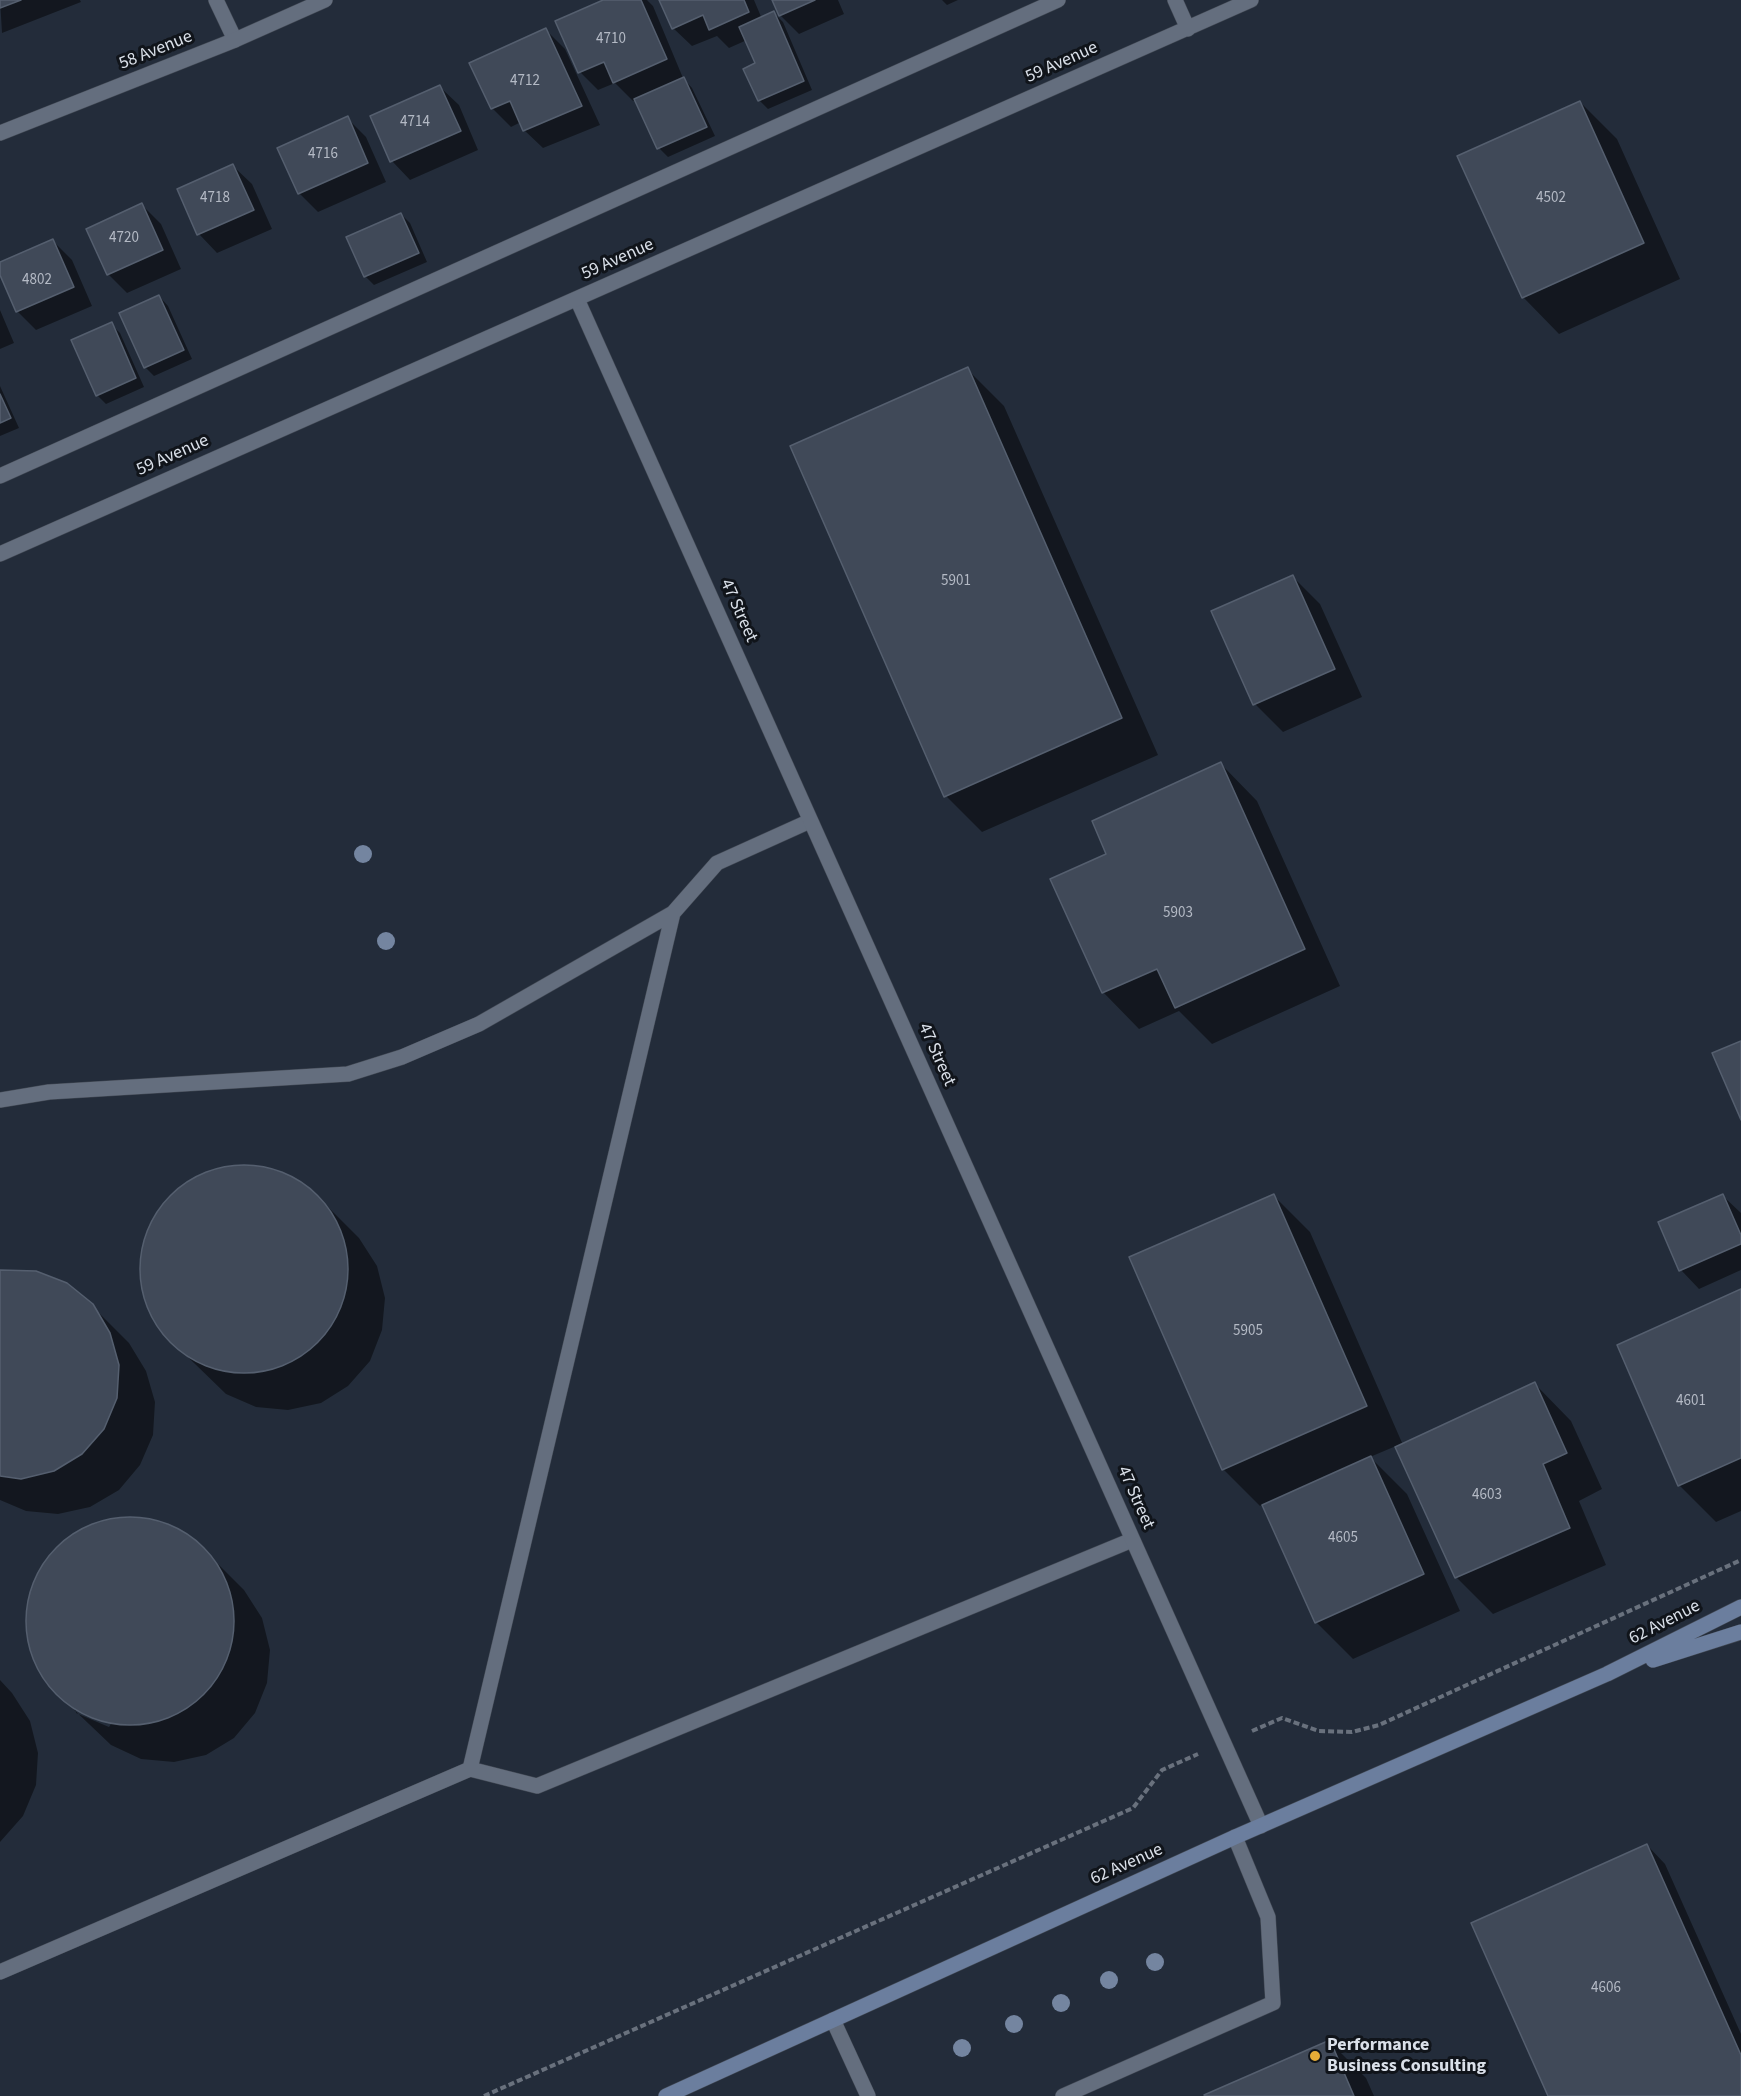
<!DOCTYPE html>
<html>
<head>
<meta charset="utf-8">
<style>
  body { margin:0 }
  canvas { display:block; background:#232c3a }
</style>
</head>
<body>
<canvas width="1741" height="2096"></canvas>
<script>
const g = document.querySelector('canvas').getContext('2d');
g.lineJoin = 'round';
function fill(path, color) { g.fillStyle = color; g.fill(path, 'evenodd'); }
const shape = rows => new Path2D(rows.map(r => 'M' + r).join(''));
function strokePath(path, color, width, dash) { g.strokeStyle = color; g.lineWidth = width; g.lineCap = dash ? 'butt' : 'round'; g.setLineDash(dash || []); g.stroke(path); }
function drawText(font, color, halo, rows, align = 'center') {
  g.font = font + ' "Source Sans 3",sans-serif'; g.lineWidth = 6; g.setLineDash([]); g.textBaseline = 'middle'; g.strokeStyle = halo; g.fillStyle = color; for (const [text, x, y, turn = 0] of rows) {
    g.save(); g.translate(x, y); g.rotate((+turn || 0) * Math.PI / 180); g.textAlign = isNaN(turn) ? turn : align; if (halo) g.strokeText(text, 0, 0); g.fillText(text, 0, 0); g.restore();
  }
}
const shadow = shape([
  [0,0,80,0,81,2,2,33],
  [607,0,647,0,653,6,683,78,692,88,715,136,668,157,659,148,636,100,633,101,615,83,598,90,580,72],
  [661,0,754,0,762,19,774,13,783,22,812,90,768,109,759,100,757,64,747,40,729,48,717,36,692,46,673,28],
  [774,0,838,0,844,14,799,34,780,15],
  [942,0,958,0,947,5],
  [546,30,565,49,600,125,543,148,524,130,521,122,511,127,492,108],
  [440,87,459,105,478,150,410,180,392,161,372,117],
  [1580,102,1617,139,1680,279,1559,334,1523,297],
  [347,118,366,137,386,182,318,212,299,193],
  [233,166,252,184,272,229,217,253,199,234],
  [142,205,161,224,181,269,127,293,108,274],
  [401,214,410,223,427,262,374,285,365,276],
  [53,241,72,260,92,306,36,330,17,311,0,271,0,264],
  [159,296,168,306,192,359,154,376,145,367],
  [0,310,14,343,0,349],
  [111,324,120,333,144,387,106,404,97,395],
  [967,369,1004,406,1158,755,982,832,946,796],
  [0,386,19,428,0,436],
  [1292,576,1320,604,1362,697,1283,732,1255,704],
  [1221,764,1257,801,1340,986,1212,1044,1179,1011,1139,1029,1103,992,1108,854],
  [229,1167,265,1168,296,1180,322,1201,359,1238,377,1266,385,1298,382,1330,370,1361,348,1386,321,1403,288,1410,256,1407,226,1394,162,1332,146,1300,141,1265,149,1230,168,1200,196,1178],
  [1274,1196,1310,1232,1403,1445,1535,1384,1571,1421,1602,1489,1579,1501,1606,1565,1493,1614,1456,1577,1396,1446,1370,1457,1407,1494,1460,1611,1353,1659,1317,1623,1263,1504,1260,1506,1223,1469],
  [1723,1196,1741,1213,1741,1270,1699,1289,1681,1270],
  [0,1271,92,1306,129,1343,146,1371,155,1402,153,1435,140,1465,119,1490,90,1507,58,1514,26,1511,0,1500],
  [1741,1291,1741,1511,1716,1522,1679,1485],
  [115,1519,150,1520,181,1532,207,1553,244,1590,262,1618,270,1650,267,1683,255,1713,234,1738,206,1755,174,1762,141,1759,111,1745,47,1684,31,1652,26,1617,34,1582,53,1552,81,1530],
  [76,1709,111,1724,109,1727,76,1713],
  [0,1680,12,1693,30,1721,38,1753,36,1785,23,1816,0,1842],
  [1647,1845,1665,1864,1741,2034,1741,2096,1550,2096],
  [1329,2041,1366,2078,1374,2096,1206,2096]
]);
const building = shape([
  [0,0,21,0,0,8,0,0],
  [603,0,641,0,667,59,613,83,604,62,578,73,555,21,603,0],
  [659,0,744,0,749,12,709,30,703,15,672,29,659,0],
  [772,0,815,0,779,16,772,0],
  [774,11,804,81,758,101,743,69,755,63,739,27,774,11],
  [546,28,582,106,523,131,510,101,491,109,469,63,546,28],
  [684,77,707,127,657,149,634,99,684,77],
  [440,85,461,131,390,162,370,116,440,85],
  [1580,101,1644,243,1522,298,1457,156,1580,101],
  [348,116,368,163,298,194,277,148,348,116],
  [233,164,254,210,197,235,177,189,233,164],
  [142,203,163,250,107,275,86,229,142,203],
  [401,213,419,253,364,277,346,237,401,213],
  [53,239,74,287,16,312,0,275,0,262,53,239],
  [159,295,184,350,144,368,119,313,159,295],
  [112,322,136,378,96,396,71,340,112,322],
  [968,367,1122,718,944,797,790,446,968,367],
  [0,394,11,418,0,423,0,394],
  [1293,575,1335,669,1253,705,1211,611,1293,575],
  [1221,762,1305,949,1175,1008,1157,969,1102,993,1050,879,1106,854,1092,821,1221,762],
  [1741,1041,1741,1120,1712,1053,1741,1041],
  '140 1269a104 104 0 1 1 208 0a104 104 0 1 1-208 0Z',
  [1274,1194,1367,1406,1222,1470,1129,1257,1274,1194],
  [1723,1194,1741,1235,1741,1244,1679,1271,1658,1222,1723,1194],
  [0,1270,36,1271,67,1283,93,1304,110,1333,119,1365,117,1398,104,1429,82,1454,54,1471,21,1479,0,1476,0,1270],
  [1741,1289,1741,1458,1678,1486,1617,1345,1741,1289],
  [1535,1382,1567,1453,1543,1464,1570,1528,1455,1578,1395,1447,1535,1382],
  [1371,1456,1424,1574,1315,1623,1262,1505,1371,1456],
  '26 1621a104 104 0 1 1 208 0a104 104 0 1 1-208 0Z',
  [1647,1844,1741,2055,1741,2096,1548,2096,1471,1923,1647,1844],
  [1330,2040,1354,2096,1205,2096,1204,2095,1330,2040]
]);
const path = shape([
  [1252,1731,1282,1718,1319,1731,1352,1732,1379,1725,1741,1560],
  [484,2096,1133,1808,1162,1770,1198,1754]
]);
const service = shape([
  [216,0,235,40],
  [0,476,1058,0],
  [0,1100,49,1092,348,1074,402,1057,479,1024,673,913],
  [470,1769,673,913,717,863,810,821],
  [0,1972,470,1769,537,1786,1132,1540],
  [833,2020,868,2096],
  [1063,2096,1273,2003,1268,1917,1235,1837]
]);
const minor = shape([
  [0,133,235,40,325,0],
  [577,299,1261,1826]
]);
const tertiary = shape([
  [1175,0,1188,29],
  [0,554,1251,0]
]);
const secondary = shape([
  [1653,1660,1741,1632],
  [666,2096,1235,1837,1607,1674,1741,1607]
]);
const trees = [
  [363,854],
  [386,941],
  [1155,1962],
  [1109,1980],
  [1061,2003],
  [1014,2024],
  [962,2048]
];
const markers = [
  [1315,2056,6,"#e7ac37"]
];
const numberNames = [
  ["4710",611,40],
  ["4712",525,82],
  ["4714",415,123],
  ["4716",323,155],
  ["4718",215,199],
  ["4502",1551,199],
  ["4720",124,239],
  ["4802",37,281],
  ["5901",956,582],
  ["5903",1178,914],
  ["5905",1248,1332],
  ["4601",1691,1402],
  ["4603",1487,1496],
  ["4605",1343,1539],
  ["4606",1606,1989]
];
const streetNames = [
  ["58 Avenue",156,51,-22],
  ["59 Avenue",1062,63,-24],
  ["59 Avenue",618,260,-24],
  ["59 Avenue",173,456,-24],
  ["47 Street",738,611,66],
  ["47 Street",936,1055,66],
  ["47 Street",1135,1498,66],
  ["62 Avenue",1665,1623,-27],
  ["62 Avenue",1127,1865,-24]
];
const poiNames = [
  ["Performance",1327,2046],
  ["Business Consulting",1327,2067]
];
fill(shadow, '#0007');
fill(building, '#404958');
strokePath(building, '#555f6f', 1.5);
strokePath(service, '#424954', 16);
strokePath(minor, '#424954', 16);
strokePath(tertiary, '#424954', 16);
strokePath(secondary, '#424954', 16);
strokePath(path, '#69717d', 4, [6, 3]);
strokePath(service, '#646e7e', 15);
strokePath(minor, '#646e7e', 15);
strokePath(tertiary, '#646e7e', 15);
strokePath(secondary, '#6b7e9e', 15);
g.fillStyle = '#7485a0';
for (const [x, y] of trees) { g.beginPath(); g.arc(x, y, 9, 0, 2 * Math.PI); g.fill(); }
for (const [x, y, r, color] of markers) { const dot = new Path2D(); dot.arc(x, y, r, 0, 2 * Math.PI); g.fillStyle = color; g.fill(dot); strokePath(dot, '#10141a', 2); }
drawText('15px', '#b4bac5', null, numberNames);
drawText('18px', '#dae0e9', '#10141a', streetNames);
drawText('bold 18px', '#dae0e9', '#10141a', poiNames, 'left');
</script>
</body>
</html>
